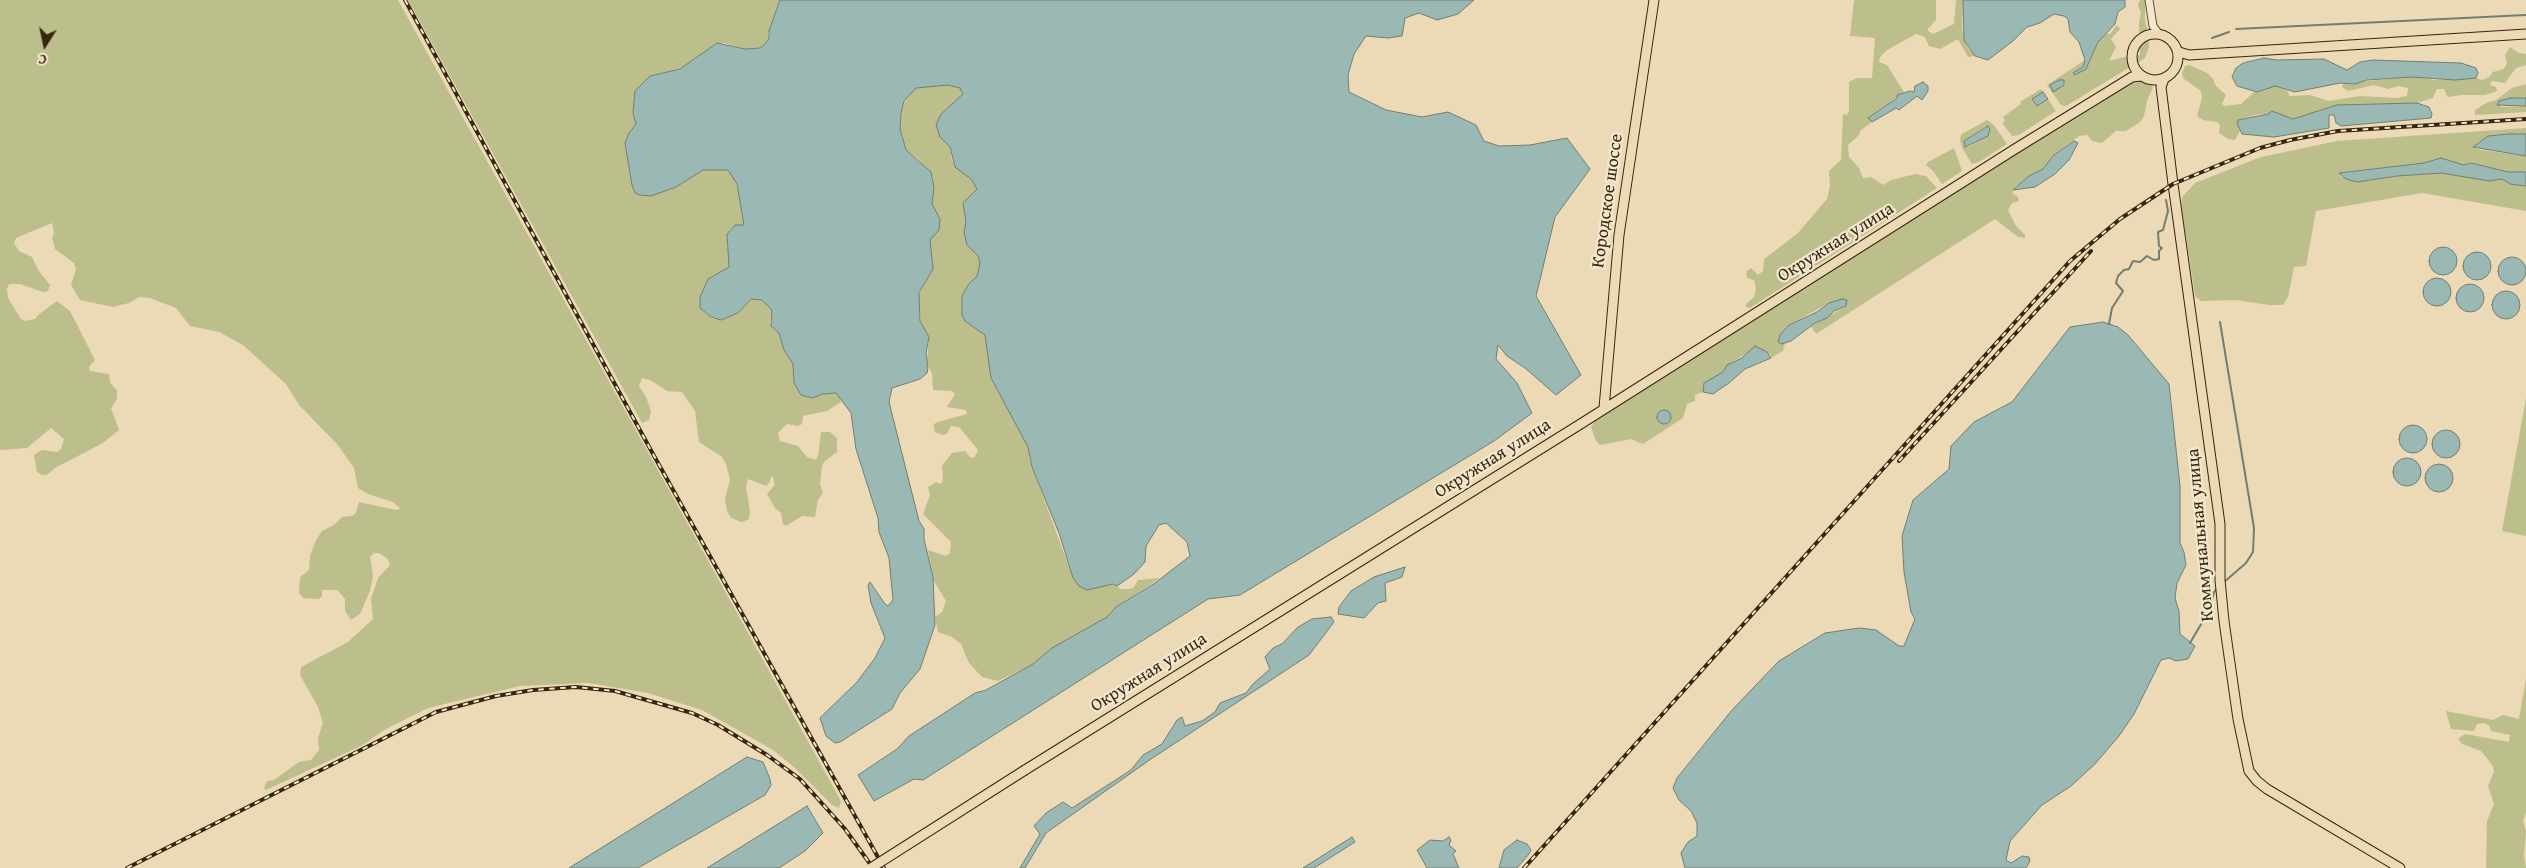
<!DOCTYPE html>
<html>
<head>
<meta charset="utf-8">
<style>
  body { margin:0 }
  #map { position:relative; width:2526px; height:868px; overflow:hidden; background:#ecdab6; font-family:"Gentium Book Plus",serif }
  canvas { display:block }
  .north { position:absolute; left:20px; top:20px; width:50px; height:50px; -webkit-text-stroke:4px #f3e7d0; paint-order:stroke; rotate:190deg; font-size:14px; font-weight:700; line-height:20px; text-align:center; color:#37260c }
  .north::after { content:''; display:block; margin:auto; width:18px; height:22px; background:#37260c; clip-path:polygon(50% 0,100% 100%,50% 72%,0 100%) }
</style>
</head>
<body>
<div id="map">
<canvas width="2526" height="868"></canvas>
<div class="north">С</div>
</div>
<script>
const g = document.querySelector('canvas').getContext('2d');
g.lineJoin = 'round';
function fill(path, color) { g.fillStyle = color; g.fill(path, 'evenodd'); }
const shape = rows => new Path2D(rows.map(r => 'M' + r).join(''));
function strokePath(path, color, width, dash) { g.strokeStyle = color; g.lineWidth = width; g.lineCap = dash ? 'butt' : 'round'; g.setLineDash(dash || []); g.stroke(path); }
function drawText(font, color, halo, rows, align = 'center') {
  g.font = font + ' "Gentium Book Plus",serif'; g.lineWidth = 4.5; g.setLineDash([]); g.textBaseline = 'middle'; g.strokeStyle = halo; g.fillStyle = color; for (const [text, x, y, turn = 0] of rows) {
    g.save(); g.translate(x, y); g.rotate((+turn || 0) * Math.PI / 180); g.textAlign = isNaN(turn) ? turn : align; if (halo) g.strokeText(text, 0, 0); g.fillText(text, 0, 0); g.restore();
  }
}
const green = shape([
  [0,0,398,0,841,801,839,808,832,805,795,768,773,750,702,710,648,693,588,683,520,686,428,708,386,729,361,746,266,790,264,788,267,781,274,780,299,762,311,760,319,750,318,738,323,723,318,707,300,675,301,667,348,642,373,619,371,599,378,578,390,565,388,559,379,553,374,553,370,557,373,576,370,591,360,614,351,620,345,611,345,599,337,590,322,590,322,596,319,599,303,598,299,593,300,577,309,570,310,556,316,540,322,531,334,525,342,517,352,516,356,513,359,502,396,510,401,509,393,502,368,494,358,488,354,468,337,444,299,405,286,384,243,345,219,332,190,326,176,308,150,298,139,297,129,303,113,307,80,300,71,285,76,269,74,263,55,249,52,238,54,233,52,223,16,238,14,243,19,251,32,257,38,270,50,285,48,291,43,292,20,284,9,284,7,289,8,298,21,319,26,321,35,319,38,315,57,301,70,311,95,360,89,367,90,371,109,374,110,383,117,390,117,399,111,408,119,430,103,443,55,468,47,475,42,475,37,472,34,455,42,450,57,452,61,449,64,439,51,428,27,448,0,450],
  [408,0,780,0,768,34,769,39,761,48,745,49,724,43,714,45,680,69,652,75,646,81,634,97,634,116,636,124,629,133,627,155,632,180,651,196,679,185,703,170,725,168,735,179,741,202,741,213,745,221,744,225,732,227,727,234,729,267,708,279,702,295,702,310,713,319,724,319,738,313,751,299,762,300,772,310,770,323,779,333,784,350,793,364,795,386,801,395,808,397,833,392,838,394,841,402,827,411,803,416,802,424,798,426,787,424,778,433,780,441,798,446,807,457,816,460,818,456,821,432,830,432,837,438,837,452,824,462,822,466,820,484,823,493,818,500,815,517,802,516,786,526,783,524,781,513,775,508,767,494,775,485,772,475,769,483,766,486,748,479,746,487,750,511,749,519,742,522,731,518,727,511,725,499,730,480,726,464,722,457,699,442,695,411,682,392,667,391,650,380,642,378,639,386,646,397,651,411,649,420,642,423],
  [1854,0,1936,0,1936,20,1927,30,1933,34,1954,24,1956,0,1963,0,1962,31,1968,48,1975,56,1968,57,1958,39,1940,49,1929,46,1925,37,1916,34,1887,50,1880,57,1879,62,1887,65,1904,92,1868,118,1872,122,1860,131,1859,135,1848,145,1849,157,1859,168,1863,178,1871,177,1883,185,1891,180,1915,174,1926,176,1937,188,1750,308,1746,307,1746,304,1754,297,1756,288,1754,280,1747,278,1746,272,1751,268,1758,275,1763,271,1764,259,1797,234,1827,199,1830,186,1829,171,1841,160,1843,114,1847,115,1849,110,1849,82,1857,78,1872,78,1875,38,1850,36],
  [2140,0,2145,0,2145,20,2149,36,2149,47,2145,58,2066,106,2061,105,2047,85,2085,60,2083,67,2073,73,2086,69,2100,38,2105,33,2110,34,2117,25,2120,29,2111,39,2116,47,2109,61,2124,57,2140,55,2139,22,2141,13,2138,5],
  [2510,47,2519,53,2526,54,2526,65,2516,68,2505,83,2492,81,2490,85,2496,87,2497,91,2485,95,2460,95,2450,97,2447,96,2444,89,2437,89,2433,98,2414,104,2337,105,2293,119,2270,113,2255,115,2238,120,2240,131,2235,140,2228,139,2219,133,2220,125,2217,122,2203,120,2197,116,2202,98,2201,91,2183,78,2182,74,2185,66,2189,65,2207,73,2213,79,2216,86,2226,95,2222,104,2224,106,2241,104,2254,92,2275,86,2288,91,2289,96,2310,95,2329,101,2360,96,2397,98,2407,96,2408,88,2398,86,2388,89,2374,85,2348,91,2342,87,2343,84,2416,76,2433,80,2476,78,2482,80,2489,77,2493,72,2504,69,2507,63,2505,55],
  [2142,78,2151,81,2153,87,2147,101,2144,116,2140,122,2126,131,2116,131,2102,143,2092,141,2087,135,2079,136,2054,155,2043,169,2014,188,2012,193,2018,197,2019,201,2012,203,2008,210,2016,226,2025,235,2025,238,2018,237,1995,219,1816,334,1811,326,1848,305,1831,302,1789,325,1778,339,1778,342,1785,343,1783,351,1771,358,1771,355,1764,351,1746,354,1732,362,1723,372,1704,384,1703,392,1695,395,1695,401,1687,404,1683,418,1643,444,1631,439,1600,445,1596,441,1591,427,1595,421,2131,81],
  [948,84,960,88,963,94,941,114,940,137,950,147,952,161,971,179,977,189,963,203,966,222,964,232,978,256,980,263,977,276,968,285,962,296,962,315,965,321,985,335,991,378,1028,447,1030,461,1073,578,1092,589,1113,584,1121,589,1130,589,1134,587,1138,580,1160,578,1116,607,1107,617,1052,648,1033,664,998,681,982,677,969,663,961,644,952,637,938,632,935,617,942,612,946,601,934,581,928,550,946,556,950,553,951,542,923,514,930,495,928,487,936,482,940,484,943,481,942,466,952,453,965,451,971,458,975,457,978,450,959,427,951,426,947,434,943,435,935,432,934,428,934,424,938,422,967,414,966,410,947,407,955,394,952,391,933,390,932,374,927,362,929,337,921,324,919,295,933,269,929,240,939,230,940,219,932,205,933,177,919,160,906,150,900,129,902,107,911,91,916,88],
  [2526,84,2526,98,2511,98,2497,103,2501,107,2526,106,2526,112,2475,115,2475,110,2486,103,2496,100,2512,88],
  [2041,89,2056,111,2019,135,2012,136,2002,123,2005,121,2003,117,2021,104,2020,102],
  [1987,120,1994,125,2007,144,1979,162,1972,164,1962,148,1960,138,1962,134],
  [1985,127,1988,136,1968,147,1965,147,1964,141],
  [2526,128,2526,134,2488,136,2477,143,2476,149,2526,156,2526,172,2508,172,2471,163,2464,165,2441,158,2424,163,2344,172,2340,176,2357,182,2397,176,2441,173,2489,181,2503,179,2510,184,2526,186,2526,211,2422,193,2316,211,2306,266,2294,267,2288,297,2283,305,2269,305,2236,300,2201,301,2195,296,2181,203,2183,196,2195,183,2261,157,2337,141],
  [1954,148,1962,171,1942,184,1933,171,1926,165,1928,162],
  [2526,398,2526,536,2502,531],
  [2526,679,2526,812,2523,821,2526,831,2524,856,2526,868,2486,868,2487,821,2494,804,2488,786,2494,772,2493,766,2481,751,2462,744,2458,739,2465,734,2509,742,2510,735,2491,731,2489,725,2483,723,2477,724,2474,731,2451,729,2446,711,2493,720,2503,715,2519,719]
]);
const water = shape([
  [780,0,1474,0,1458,14,1437,20,1419,13,1405,18,1402,36,1388,38,1366,36,1354,54,1348,75,1349,92,1386,110,1422,117,1448,112,1476,125,1484,141,1499,146,1530,145,1567,138,1590,169,1555,217,1536,296,1581,375,1556,395,1525,368,1507,356,1498,345,1496,359,1517,383,1532,413,1494,441,1240,595,1208,599,923,780,914,779,874,801,858,775,897,749,909,736,975,693,986,690,1033,664,1052,648,1107,617,1116,607,1155,583,1190,556,1187,542,1166,523,1159,525,1146,546,1145,562,1134,574,1117,586,1113,584,1087,590,1079,586,1073,578,1059,533,1032,467,1028,447,991,378,985,335,965,321,962,315,962,296,968,285,977,276,980,263,978,256,967,245,964,232,966,222,963,203,977,189,971,179,955,167,950,147,940,137,936,125,941,114,963,94,960,88,948,85,916,88,904,101,901,113,900,129,906,150,931,172,934,188,932,204,940,219,939,230,930,240,933,269,919,293,920,321,929,337,926,353,928,368,927,373,920,379,892,388,889,402,919,521,924,529,924,539,933,577,935,625,920,669,900,693,892,709,840,742,835,743,826,736,820,718,857,682,875,658,885,638,871,603,868,585,870,582,885,604,888,606,893,600,889,558,879,532,878,518,856,449,851,413,836,393,822,394,813,398,801,395,794,383,793,364,784,350,779,333,771,326,772,310,762,300,751,299,738,313,721,320,711,317,700,308,700,297,708,279,729,267,727,234,735,225,744,225,737,184,728,170,703,170,676,187,651,196,640,195,635,193,632,185,625,143,629,133,636,124,633,113,635,91,650,76,680,69,717,43,745,49,761,48,769,39,769,31,780,0],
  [1963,0,2125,0,2125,7,2118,12,2115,24,2098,42,2086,69,2075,75,2073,73,2083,67,2085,60,2079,42,2070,32,2068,19,2064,16,2054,14,2040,23,2027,27,2013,41,1988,60,1975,56,1964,40,1963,0],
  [2264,58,2277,60,2324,59,2347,70,2360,62,2372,60,2461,63,2476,68,2478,73,2476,78,2455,80,2412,77,2367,80,2355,84,2340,83,2295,92,2275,86,2257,92,2237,86,2232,77,2236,68,2243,63,2264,58],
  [2059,80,2064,80,2064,85,2053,92,2050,85,2059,80],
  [1923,82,1928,86,1928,91,1922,100,1917,96,1899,110,1896,108,1872,122,1868,118,1897,98,1897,95,1910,91,1914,92,1915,86,1923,82],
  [2043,92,2048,99,2037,106,2032,99,2043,92],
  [2511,98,2526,98,2526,106,2497,105,2499,101,2511,98],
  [2417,103,2429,107,2432,114,2431,118,2341,126,2336,123,2334,115,2329,115,2329,128,2274,137,2242,134,2237,123,2238,120,2268,114,2272,111,2293,119,2337,105,2417,103],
  [1988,126,1990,129,1988,136,1965,147,1964,141,1988,126],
  [2509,134,2526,134,2526,156,2473,147,2488,136,2509,134],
  [2074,141,2078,143,2069,160,2055,174,2035,187,2013,190,2029,176,2043,169,2054,155,2074,141],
  [2441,158,2464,165,2471,163,2508,172,2526,172,2526,186,2510,184,2502,179,2489,181,2441,173,2397,176,2357,182,2346,179,2339,173,2424,163,2441,158],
  '2429 261a14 14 0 1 1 28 0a14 14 0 1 1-28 0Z',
  '2463 266a14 14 0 1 1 28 0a14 14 0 1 1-28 0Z',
  '2498 271a14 14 0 1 1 28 0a14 14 0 1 1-28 0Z',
  '2423 292a14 14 0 1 1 28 0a14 14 0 1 1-28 0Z',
  '2456 298a14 14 0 1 1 28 0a14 14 0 1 1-28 0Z',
  '2492 305a14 14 0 1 1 28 0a14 14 0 1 1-28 0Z',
  [1842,299,1847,300,1846,306,1834,311,1827,318,1815,323,1791,341,1782,344,1778,342,1780,335,1789,325,1817,312,1829,303,1842,299],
  [2103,322,2118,327,2128,335,2169,384,2180,486,2180,543,2184,552,2186,565,2177,583,2175,598,2179,611,2180,634,2195,646,2188,659,2176,661,2169,658,2161,660,2134,714,2119,736,2095,764,2071,786,2042,805,2010,841,2006,860,2011,863,2022,856,2029,857,2030,861,2026,868,1685,868,1681,853,1688,842,1697,836,1697,823,1691,811,1679,800,1673,788,1677,778,1732,710,1779,661,1825,633,1859,628,1876,630,1899,646,1904,646,1915,619,1911,612,1904,572,1902,536,1913,500,1949,469,1951,446,1974,422,2012,402,2070,327,2103,322],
  [1755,346,1767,352,1771,358,1745,369,1729,383,1713,394,1703,392,1704,383,1723,372,1727,365,1742,358,1755,346],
  '1657 417a7 7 0 1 1 14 0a7 7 0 1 1-14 0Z',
  '2399 439a14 14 0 1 1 28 0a14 14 0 1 1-28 0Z',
  '2432 444a14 14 0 1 1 28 0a14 14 0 1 1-28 0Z',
  '2393 472a14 14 0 1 1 28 0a14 14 0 1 1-28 0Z',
  '2425 478a14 14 0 1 1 28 0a14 14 0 1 1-28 0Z',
  [1405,567,1402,577,1385,583,1386,601,1378,603,1364,618,1338,614,1339,607,1351,591,1374,577,1405,567],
  [1331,617,1334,622,1309,655,1151,759,1046,833,1025,868,1020,868,1040,834,1034,826,1046,813,1063,802,1072,808,1131,770,1143,755,1162,744,1177,720,1182,717,1185,726,1202,721,1215,712,1220,703,1246,693,1253,684,1270,669,1265,657,1273,648,1282,644,1298,627,1312,619,1331,617],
  [747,757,763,762,770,779,771,785,765,795,638,868,569,868,747,757],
  [807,806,823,833,805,851,779,868,707,868,807,806],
  [1352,837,1355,842,1314,868,1303,868,1352,837],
  [1449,837,1451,840,1449,845,1456,851,1453,854,1459,868,1427,868,1417,850,1430,840,1443,841,1449,837],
  [1517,840,1527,844,1531,850,1529,854,1517,868,1499,868,1504,850,1517,840]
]);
const stream = shape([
  [2236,29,2526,15],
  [2212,38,2229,32],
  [2220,322,2254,528,2253,552,2246,563,2223,583],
  [2109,324,2112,308,2123,291,2116,283,2118,276,2124,270,2129,269,2133,261,2140,262,2147,256,2154,260,2159,259,2159,251,2162,248,2159,246,2158,232,2163,230,2168,211,2166,200],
  [2190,643,2210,609,2214,592,2218,588]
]);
const minor = shape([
  [2149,0,2153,26,2159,34]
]);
const major = shape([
  '2132 57a23 23 0 1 1 46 0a23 23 0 1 1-46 0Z',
  [2179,52,2189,55,2526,34],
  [2164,79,2161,87,2173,184,2220,524,2220,580,2224,621,2238,719,2249,771,2257,781,2267,789,2400,868],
  [1604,408,1619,235,1654,0],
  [1025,770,1579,425,2015,149,2132,77,2141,76]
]);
const rail = shape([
  [405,0,653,454,884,868],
  [1899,461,2091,251],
  [127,868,436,712,496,696,533,690,576,687,615,691,692,713,718,725,767,755,800,779,845,829,873,868],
  [1524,868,2070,261,2120,219,2173,184,2260,148,2290,140,2338,131,2526,119]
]);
const majorBridge = shape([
  [871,868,1025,770]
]);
const streetNames = [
  ["Кородское шоссе",1608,201,-82],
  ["Окружная улица",1836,243,-32],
  ["Окружная улица",1493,459,-32],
  ["Коммунальная улица",2201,535,-95],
  ["Окружная улица",1149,673,-32]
];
fill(green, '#bcbe8b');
fill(water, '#9ab9b5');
strokePath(water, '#727e71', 1);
strokePath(stream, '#727e71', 2);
strokePath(minor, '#645336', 9);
strokePath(major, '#37260c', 11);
strokePath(minor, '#f3e7d0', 7);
strokePath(major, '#ecdab6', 9);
strokePath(rail, '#37260c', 4);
strokePath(rail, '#f3e7d0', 2, [5.5]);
strokePath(majorBridge, '#37260c', 11, []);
strokePath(majorBridge, '#ecdab6', 9);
drawText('18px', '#37260c', '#f3e7d0', streetNames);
</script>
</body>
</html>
